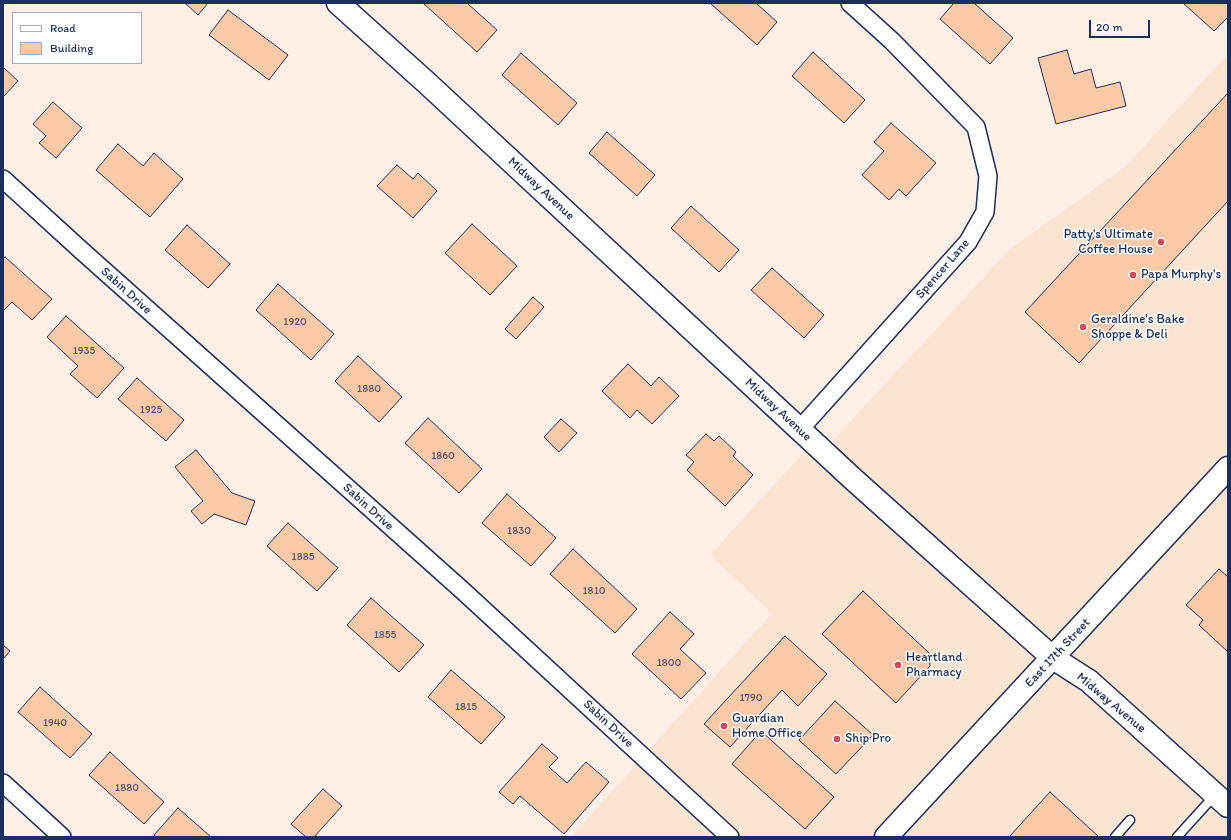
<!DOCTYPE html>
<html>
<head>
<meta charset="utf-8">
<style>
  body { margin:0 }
  #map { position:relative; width:1231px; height:840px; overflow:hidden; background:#fdefe5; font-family:Itim,sans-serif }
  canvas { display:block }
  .frame { position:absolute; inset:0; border:4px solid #1b2f5e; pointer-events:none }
  .legend { position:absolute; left:12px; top:12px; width:130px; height:52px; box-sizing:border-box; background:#fff; border:1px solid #a4acbf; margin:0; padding:5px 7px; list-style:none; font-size:12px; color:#1b2f5e }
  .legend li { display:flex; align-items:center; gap:8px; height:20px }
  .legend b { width:20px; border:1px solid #a4acbf }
  .scale { position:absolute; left:1089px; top:20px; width:61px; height:18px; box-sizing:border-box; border:2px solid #1b2f5e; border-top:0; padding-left:5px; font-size:12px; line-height:14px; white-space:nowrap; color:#1b2f5e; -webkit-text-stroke:3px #fff; paint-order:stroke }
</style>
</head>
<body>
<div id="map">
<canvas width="1231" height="840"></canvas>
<div class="frame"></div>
<ul class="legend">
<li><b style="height:5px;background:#fff"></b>Road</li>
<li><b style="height:11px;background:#f9c9a8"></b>Building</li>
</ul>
<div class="scale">20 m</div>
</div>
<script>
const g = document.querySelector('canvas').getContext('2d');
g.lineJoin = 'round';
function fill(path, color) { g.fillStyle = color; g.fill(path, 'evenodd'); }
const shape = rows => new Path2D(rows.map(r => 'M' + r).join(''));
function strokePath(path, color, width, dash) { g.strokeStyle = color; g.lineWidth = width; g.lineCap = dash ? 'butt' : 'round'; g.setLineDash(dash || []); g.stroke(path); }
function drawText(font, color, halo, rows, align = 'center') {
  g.font = font + ' Itim,sans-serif'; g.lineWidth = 3; g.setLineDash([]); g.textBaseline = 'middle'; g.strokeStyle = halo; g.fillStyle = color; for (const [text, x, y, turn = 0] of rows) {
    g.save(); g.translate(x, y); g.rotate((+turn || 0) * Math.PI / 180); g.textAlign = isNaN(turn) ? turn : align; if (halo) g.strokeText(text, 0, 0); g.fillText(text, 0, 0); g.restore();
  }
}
const built = shape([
  [1228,54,1228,837,571,837,772,613,710,555,813,442,823,451,1009,250,1125,167]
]);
const building = shape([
  [185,3,208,3,198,15,185,3],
  [423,3,467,3,497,30,477,52,423,3],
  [710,3,756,3,777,22,757,45,710,3],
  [954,3,974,3,1013,38,990,64,940,19,954,3],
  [1183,3,1228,3,1228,17,1214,31,1183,3],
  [228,10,288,55,269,80,209,35,228,10],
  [1067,50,1074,74,1091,69,1096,88,1120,82,1126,106,1056,124,1038,58,1067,50],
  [813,52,865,100,844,123,792,76,813,52],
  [521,53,577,103,558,125,502,75,521,53],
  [3,67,18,81,3,97,3,67],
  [1228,93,1228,201,1079,363,1025,312,1228,93],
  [53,102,82,128,56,158,39,143,46,136,33,124,53,102],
  [891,123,936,163,906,196,899,189,889,200,862,175,884,151,874,142,891,123],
  [607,132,655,175,637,196,589,153,607,132],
  [118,144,143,166,154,153,183,179,150,217,96,170,118,144],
  [397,165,413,179,418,173,437,191,413,218,377,186,397,165],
  [691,206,739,250,719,272,671,228,691,206],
  [472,224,517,266,490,295,445,253,472,224],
  [187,225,230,264,208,288,165,250,187,225],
  [5,257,52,299,32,320,12,302,3,311,3,259,5,257],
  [772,268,824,315,804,338,751,290,772,268],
  [278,284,334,334,311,360,256,310,278,284],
  [533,297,544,307,516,339,505,329,533,297],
  [66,316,124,368,97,398,70,374,78,366,47,337,66,316],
  [358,356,402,397,379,422,335,381,358,356],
  [628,364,651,386,659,377,679,396,652,424,637,410,630,418,602,391,628,364],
  [137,378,184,420,166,441,118,399,137,378],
  [428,418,482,469,459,493,405,443,428,418],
  [561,419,577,433,559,452,544,437,561,419],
  [706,434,714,441,719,436,736,452,733,456,753,475,725,506,687,470,694,462,686,455,706,434],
  [196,450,232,493,255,501,246,525,214,514,202,524,191,511,203,501,175,467,196,450],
  [507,494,556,538,531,566,482,523,507,494],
  [288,523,338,568,317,591,267,546,288,523],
  [573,549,637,609,615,633,550,574,573,549],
  [1219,569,1228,577,1228,652,1199,625,1203,620,1186,605,1219,569],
  [863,591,929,653,930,666,896,703,822,634,863,591],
  [371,598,424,645,399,672,347,625,371,598],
  [670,612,694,634,680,649,706,673,681,699,632,654,670,612],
  [785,636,827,674,798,706,782,690,730,747,704,724,785,636],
  [3,645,10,651,3,659,3,645],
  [451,670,505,717,481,744,428,697,451,670],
  [40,687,92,734,70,758,18,712,40,687],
  [835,701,873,735,836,774,799,740,835,701],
  [761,731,834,797,805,829,732,764,761,731],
  [542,744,558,758,549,767,567,783,586,762,609,782,564,834,520,796,513,804,499,792,542,744],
  [110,752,164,802,144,824,89,775,110,752],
  [323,789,342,806,314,837,306,837,291,824,323,789],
  [1050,792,1099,837,1009,837,1050,792],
  [178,808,211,837,156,837,154,835,178,808]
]);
const lane = shape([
  [1115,837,1130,820],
  [1177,837,1215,795]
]);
const street = shape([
  [3,179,82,251,462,590,730,837],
  [799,430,968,242,985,212,988,176,976,127,892,41,850,3],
  [3,783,62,837]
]);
const secondary = shape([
  [338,3,428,84,853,479,1053,658,1089,681,1228,806],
  [886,837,1228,468]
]);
const markers = [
  [1161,242,4,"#d1495b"],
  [1133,275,4,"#d1495b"],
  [1083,327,4,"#d1495b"],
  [898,665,4,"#d1495b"],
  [724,726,4,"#d1495b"],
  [837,739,4,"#d1495b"]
];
const numberNames = [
  ["1920",295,322],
  ["1935",84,351],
  ["1880",369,389],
  ["1925",151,410],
  ["1860",443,456],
  ["1830",519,531],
  ["1885",303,557],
  ["1810",594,591],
  ["1855",385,635],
  ["1800",669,663],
  ["1790",751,698],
  ["1815",466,707],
  ["1940",55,723],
  ["1880",127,788]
];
const streetNames = [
  ["Midway Avenue",541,189,43],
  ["Spencer Lane",943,269,-49],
  ["Sabin Drive",126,291,42],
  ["Midway Avenue",778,410,43],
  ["Sabin Drive",368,507,42],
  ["East 17th Street",1058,653,-47],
  ["Midway Avenue",1111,703,40],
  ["Sabin Drive",608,724,43]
];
const poiNames = [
  ["Patty's Ultimate",1153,235,"right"],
  ["Coffee House",1153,250,"right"],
  ["Papa Murphy's",1141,275],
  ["Geraldine's Bake",1091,320],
  ["Shoppe & Deli",1091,335],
  ["Heartland",906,658],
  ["Pharmacy",906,673],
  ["Guardian",732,719],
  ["Home Office",732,734],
  ["Ship Pro",845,739]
];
fill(built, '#fce4d3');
fill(building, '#f9c9a8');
strokePath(building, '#1b2f5e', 1);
strokePath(lane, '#1b2f5e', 11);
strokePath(street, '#1b2f5e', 20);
strokePath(secondary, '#1b2f5e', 25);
strokePath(lane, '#fff', 8);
strokePath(street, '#fff', 17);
strokePath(secondary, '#fff', 22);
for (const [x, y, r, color] of markers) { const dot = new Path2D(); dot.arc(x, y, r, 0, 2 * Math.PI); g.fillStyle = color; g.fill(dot); strokePath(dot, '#fff', 1.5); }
drawText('11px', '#525670', null, numberNames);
drawText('13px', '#1b2f5e', '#fff', streetNames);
drawText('13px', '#1b2f5e', '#fff', poiNames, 'left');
</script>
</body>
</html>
